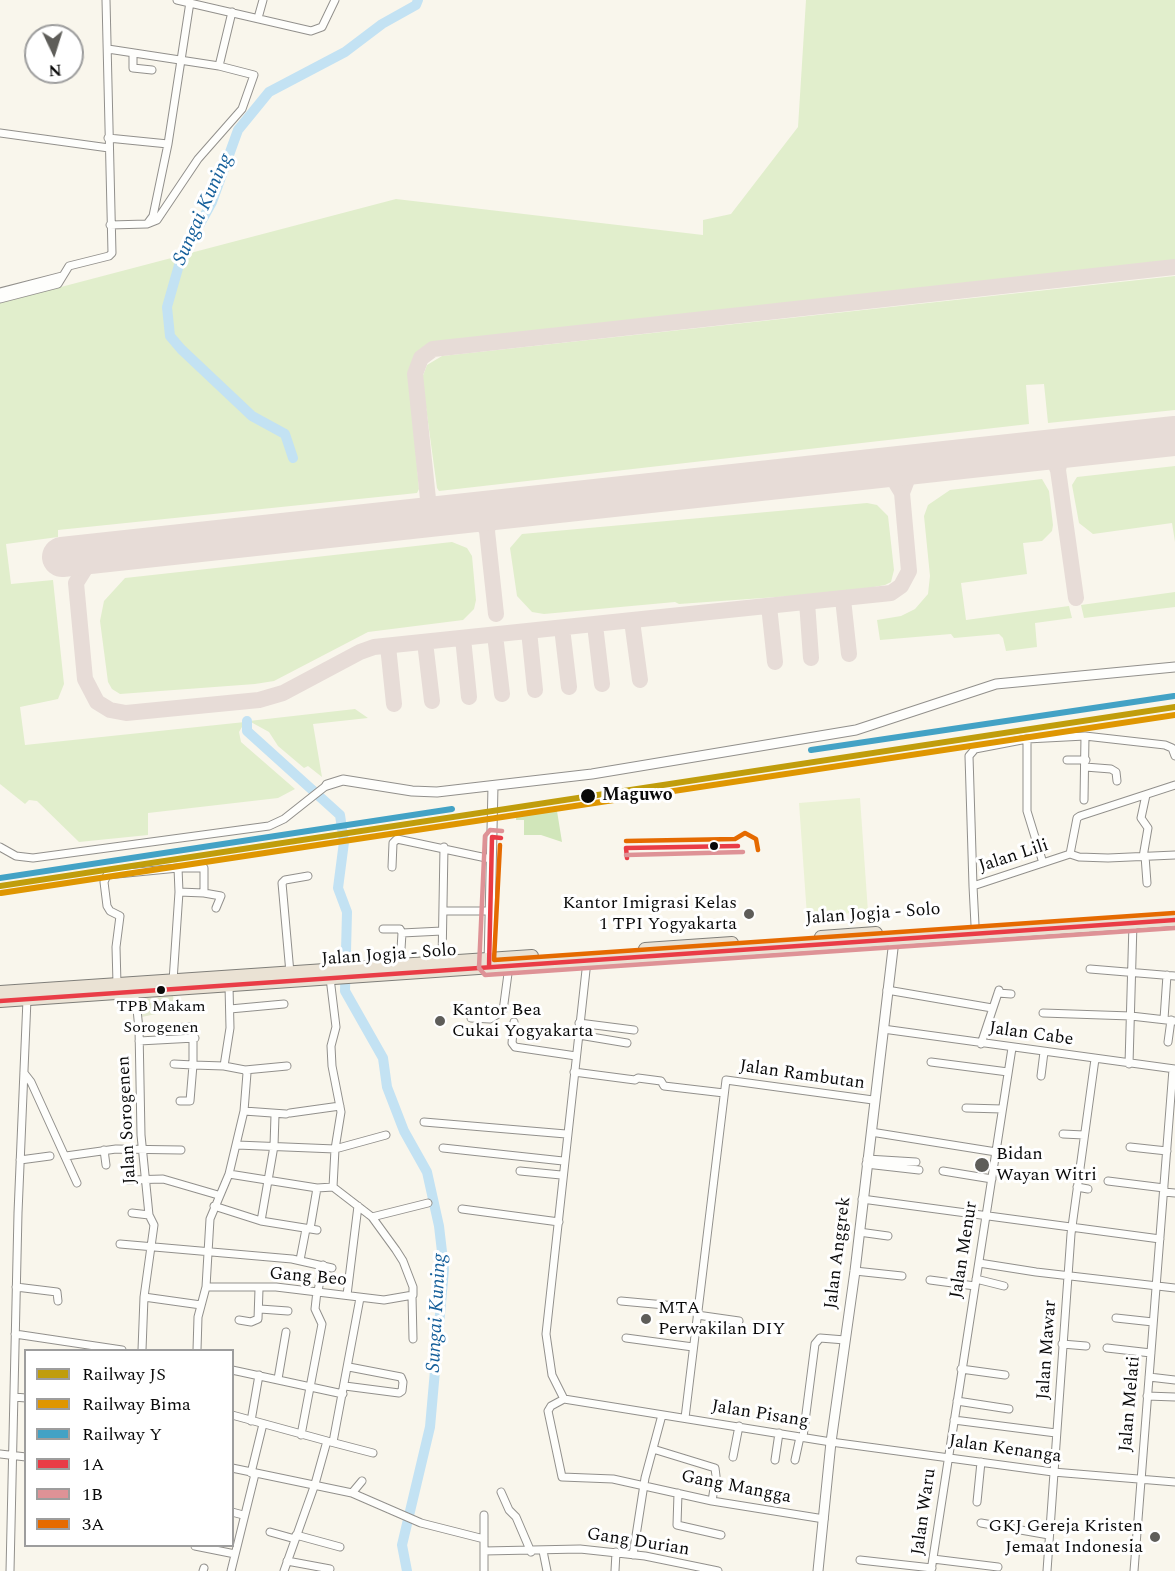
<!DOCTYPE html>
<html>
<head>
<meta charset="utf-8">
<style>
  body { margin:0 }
  #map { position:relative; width:1175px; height:1571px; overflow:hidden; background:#f9f6ec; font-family:Spectral,serif }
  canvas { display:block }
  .legend { position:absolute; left:24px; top:1349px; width:210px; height:198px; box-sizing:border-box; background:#fff; border:2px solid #9d9d9d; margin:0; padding:8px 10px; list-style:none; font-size:18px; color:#0a0a0a }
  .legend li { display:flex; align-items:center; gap:12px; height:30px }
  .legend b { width:30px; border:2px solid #9d9d9d }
  .north { position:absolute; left:24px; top:24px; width:60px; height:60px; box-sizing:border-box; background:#fff; border:2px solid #9d9d9d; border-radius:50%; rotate:176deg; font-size:16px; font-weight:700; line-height:24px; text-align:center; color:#0a0a0a }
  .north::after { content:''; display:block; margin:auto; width:21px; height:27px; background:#5e5d59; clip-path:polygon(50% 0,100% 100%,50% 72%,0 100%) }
</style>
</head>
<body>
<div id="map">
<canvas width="1175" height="1571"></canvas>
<ul class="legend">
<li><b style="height:8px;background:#c09d0c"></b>Railway JS</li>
<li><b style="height:8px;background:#df9601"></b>Railway Bima</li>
<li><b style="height:8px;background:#43a2c5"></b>Railway Y</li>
<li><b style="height:8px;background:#e93c46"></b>1A</li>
<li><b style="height:8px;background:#de9296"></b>1B</li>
<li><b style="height:8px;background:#e56a00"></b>3A</li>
</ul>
<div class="north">N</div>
</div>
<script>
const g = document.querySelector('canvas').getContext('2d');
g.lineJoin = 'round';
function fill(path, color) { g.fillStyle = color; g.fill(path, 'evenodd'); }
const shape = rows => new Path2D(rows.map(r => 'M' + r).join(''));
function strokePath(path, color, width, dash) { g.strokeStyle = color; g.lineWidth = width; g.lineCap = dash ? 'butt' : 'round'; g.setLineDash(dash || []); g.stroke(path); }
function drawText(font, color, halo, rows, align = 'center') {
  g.font = font + ' Spectral,serif'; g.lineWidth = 6; g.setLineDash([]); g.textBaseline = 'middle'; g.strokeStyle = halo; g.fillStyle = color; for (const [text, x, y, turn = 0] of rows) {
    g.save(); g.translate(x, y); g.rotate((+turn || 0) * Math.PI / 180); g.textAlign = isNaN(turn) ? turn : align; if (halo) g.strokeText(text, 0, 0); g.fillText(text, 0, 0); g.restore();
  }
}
const green = shape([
  [806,0,1175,0,1175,262,437,342,422,349,409,370,419,489,417,493,58,530,58,537,6,544,11,584,53,580,64,684,58,699,20,707,25,745,245,722,239,732,241,742,295,789,278,798,148,813,148,835,79,842,37,801,29,800,25,804,0,784,0,303,396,199,703,235,703,220,731,214,798,127],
  [1175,276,1175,410,1048,423,1044,384,1026,385,1029,424,439,491,437,488,422,378,427,365,442,356],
  [1175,466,1175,542,1172,523,1093,534,1079,523,1072,485,1077,477],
  [1042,479,1049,491,1053,525,1052,531,1042,541,1023,543,1027,574,961,583,966,620,1069,606,1072,618,1035,623,1037,647,1006,651,1003,638,999,634,954,638,951,634,880,640,877,620,901,616,915,609,928,594,930,576,924,516,928,505,950,490],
  [867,503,877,505,888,516,894,570,891,582,885,585,847,592,679,604,675,602,544,614,532,612,517,596,510,548,522,534],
  [452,542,467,548,472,556,476,600,474,609,463,620,368,632,274,681,255,684,120,694,112,689,108,682,100,621,104,601,125,578],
  [1175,592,1175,607,1084,618,1081,605],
  [355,709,368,718,313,724,322,777,308,766,304,768,278,746,269,732,249,721]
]);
const forest = shape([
  [557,811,562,842,541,835,524,835,524,820,516,820,516,817]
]);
const cemetery = shape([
  [173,996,175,1010,137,1018,134,999]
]);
const pitch = shape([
  [860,798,868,912,807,916,799,803]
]);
const river = shape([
  [293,458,285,434,252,416,181,349,170,336,167,307,181,258,212,202,238,130,269,92,345,52,382,24,416,5,418,0],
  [247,721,247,731,340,815,344,842,338,888,347,912,345,991,383,1058,387,1087,404,1131,427,1172,439,1226,444,1269,430,1427,402,1545,407,1571]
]);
const taxiway = shape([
  [1039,451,1052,456,1058,470,1076,598],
  [1058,470,1061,455,1073,447],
  [902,493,910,472,926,463],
  [428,499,434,511,446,516],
  [466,513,482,521,487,531],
  [413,519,425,512,428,499,415,374,421,358,433,349,1175,267],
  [117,551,97,558,86,567,76,583,85,679,97,702,110,710,126,713,259,700,283,693,360,652,374,647,891,593,901,586,909,571,902,493,893,478,871,469],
  [843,599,849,654],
  [807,602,811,658],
  [769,606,775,662],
  [496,614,487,531,490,517,501,510],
  [632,621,640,680],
  [595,625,602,684],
  [562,628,569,687],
  [529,631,535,690],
  [495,635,502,694],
  [463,638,469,697],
  [425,642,432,701],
  [388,646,394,704]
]);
const runway = shape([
  [62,557,1175,436]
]);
const minor = shape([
  [177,0,311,31,322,27,335,0],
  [258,18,263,0],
  [108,49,219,66,254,75,242,109,198,159,157,220,147,224],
  [133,53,133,68,152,70],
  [219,66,232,12],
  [0,133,109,148],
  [108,138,168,144],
  [110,225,147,224,153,216,168,144,190,2],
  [0,292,62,276],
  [0,299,58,284,69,266,109,256,112,253,106,0],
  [1027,739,1027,811,1043,863],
  [1067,760,1086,760],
  [1085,767,1111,769,1116,772,1117,781],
  [1084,800,1085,736],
  [0,847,16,856,33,858,269,826,284,819,327,785],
  [1070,854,1079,857,1108,858,1175,855],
  [1145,856,1147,883],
  [1143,857,1148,828,1141,818,1146,795],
  [392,867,393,843,397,839,491,859],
  [178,868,204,868,204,893,221,896,216,908],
  [973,886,969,756,975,749,1027,739,1085,736,1165,745,1172,748,1175,756],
  [179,892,204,893],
  [443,911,489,911],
  [975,925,973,886,1070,854,1077,818,1080,816,1175,785],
  [383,929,400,929,402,933,442,931],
  [587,961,546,1334,552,1375,564,1399,831,1442,1053,1472,1175,1482],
  [442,962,444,847],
  [400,965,402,933],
  [1090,969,1175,976],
  [290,973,282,883,285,880,308,876],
  [117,984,116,947,120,916,110,911,107,906,104,882,107,875,178,868,179,892,173,981],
  [887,990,992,1008],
  [131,992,136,1000,139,1029,141,1135,149,1215,154,1225,144,1297,201,1305],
  [998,993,1011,994],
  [230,1009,284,1004],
  [1043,1013,1131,1016,1175,1021],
  [471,1018,490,1019,503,1011,509,966],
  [1164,1019,1167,975],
  [514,1022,512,1043,515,1047,576,1056],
  [579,1023,634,1030],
  [139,1029,193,1027,193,1065,174,1064],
  [883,1029,1175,1069],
  [579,1035,627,1043],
  [139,1041,195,1038],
  [1168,1042,1171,1020],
  [981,1044,999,990],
  [931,1062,1008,1072],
  [1129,1064,1133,923],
  [245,1070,287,1066],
  [574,1072,635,1080,638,1078,661,1081,664,1086,724,1093],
  [24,1073,31,1082,77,1183],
  [1041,1076,1044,1052],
  [180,1101,190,1101,193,1065,224,1066],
  [966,1108,1002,1109],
  [244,1111,286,1114],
  [290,1113,340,1106],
  [424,1122,566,1134],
  [871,1132,996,1152],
  [1063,1134,1084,1135],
  [237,1145,335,1149,386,1135],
  [1130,1147,1167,1151],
  [443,1148,563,1161],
  [104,1150,106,1165],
  [66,1156,116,1149,181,1150],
  [867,1159,916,1162],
  [20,1160,50,1156],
  [866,1164,919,1170],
  [520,1171,561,1175],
  [943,1171,992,1179],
  [229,1174,317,1188,333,1187],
  [128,1180,163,1179,218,1195],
  [1108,1181,1164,1188],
  [1077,1187,1088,1189],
  [1164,1192,1175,1193],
  [862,1199,1160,1239],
  [214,1206,261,1221,317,1230],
  [462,1209,559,1222],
  [132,1213,149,1215],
  [372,1217,428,1203],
  [261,1221,274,1146,275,1115],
  [310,1229,317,1188],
  [859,1232,888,1236],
  [120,1244,292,1259,332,1268],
  [300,1260,306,1229],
  [979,1263,1036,1272,1175,1288],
  [855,1271,902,1276],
  [976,1279,1004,1286],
  [930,1280,975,1286],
  [16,1287,57,1292,58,1301],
  [206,1287,276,1287,384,1300,413,1295,413,1287,403,1261,396,1250,372,1217,333,1187,335,1149,341,1112,332,1066,331,1046,336,1027,330,978],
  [318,1291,323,1265],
  [347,1295,358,1206],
  [412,1296,413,1339],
  [621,1301,698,1308],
  [260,1309,288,1311],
  [697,1315,739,1321],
  [1116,1318,1153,1322],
  [239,1320,251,1322,258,1319,259,1289],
  [15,1334,122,1350],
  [626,1338,693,1347],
  [1062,1344,1086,1346],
  [1107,1348,1151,1353],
  [142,1350,144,1297],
  [197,1350,198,1317,206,1287,210,1219,229,1174,244,1111,247,1073,245,1070,224,1066,230,1028,229,986],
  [961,1369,1005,1375],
  [232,1370,343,1394],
  [1149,1377,1175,1380],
  [278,1379,286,1332],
  [345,1386,399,1393,402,1391,403,1382,401,1377,349,1367],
  [1147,1396,1175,1397],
  [14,1397,26,1398],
  [564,1399,551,1406,548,1411,562,1477,613,1479,712,1501,824,1519],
  [957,1401,1009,1409],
  [232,1415,327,1441],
  [685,1418,726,1080,873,1100],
  [954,1420,1056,1433],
  [251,1421,259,1375],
  [301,1435,322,1324,315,1309,317,1291],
  [803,1437,815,1344,820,1338,845,1340],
  [333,1442,360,1298],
  [653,1449,715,1468,716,1476,712,1501],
  [0,1454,26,1457],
  [733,1457,739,1426],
  [775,1460,779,1433],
  [795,1460,800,1437],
  [232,1468,352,1493,421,1523,484,1539],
  [251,1473,263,1424],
  [501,1492,509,1510,516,1517,531,1552],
  [352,1493,362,1481],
  [678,1493,677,1525,721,1535],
  [977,1502,981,1462],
  [232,1512,243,1515],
  [484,1515,484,1571],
  [981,1523,1049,1535],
  [270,1532,295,1539],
  [296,1535,340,1547],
  [195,1546,235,1554],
  [484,1551,580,1549,645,1556,718,1571],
  [543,1551,547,1571],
  [633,1555,645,1478,662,1415],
  [933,1559,998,1567],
  [860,1560,932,1568],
  [287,1561,330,1569],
  [10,1571,18,1213,27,999],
  [203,1571,204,1568],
  [231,1571,255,1474],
  [284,1571,315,1484,327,1441,373,1453],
  [615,1571,616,1552],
  [931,1571,1012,1048],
  [1047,1571,1071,1234,1095,1059],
  [1134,1571,1173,1069]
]);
const tertiary = shape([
  [327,785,343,780,412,791,437,792,592,774,856,730,996,684,1175,667],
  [489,964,493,786],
  [818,1571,831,1442,855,1271,894,940]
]);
const trunk = shape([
  [821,937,876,933],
  [645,949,732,943],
  [0,992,532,956],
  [0,1001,1175,920]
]);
const bus1 = shape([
  [627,858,626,848,738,846],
  [489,967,492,837,501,838],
  [0,1001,1175,920]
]);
const bus2 = shape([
  [502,831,490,830,485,836,479,968,485,975,1175,928],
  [626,855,743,852]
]);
const bus3 = shape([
  [626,841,735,839,745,833,756,839,758,850],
  [500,845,494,960,1174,913]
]);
const rail1 = shape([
  [0,886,1175,707]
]);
const rail2 = shape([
  [1,893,1175,715]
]);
const rail3 = shape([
  [811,750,1174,696],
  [0,878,452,809]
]);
const markers = [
  [588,796,8,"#0a0a0a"],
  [714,846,5,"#0a0a0a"],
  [749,914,6,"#5e5d59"],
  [161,990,5,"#0a0a0a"],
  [440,1021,6,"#5e5d59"],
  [982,1165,8,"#5e5d59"],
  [646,1319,6,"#5e5d59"],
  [1155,1537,6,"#5e5d59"]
];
const busNames = [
  ["TPB Makam",161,1008],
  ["Sorogenen",161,1029]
];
const stopNames = [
  ["Maguwo",602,796]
];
const streetNames = [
  ["Jalan Lili",1014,857,-18],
  ["Jalan Jogja - Solo",873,915,-4],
  ["Jalan Jogja - Solo",389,956,-4],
  ["Jalan Cabe",1031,1035,8],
  ["Jalan Rambutan",802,1076,8],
  ["Jalan Sorogenen",128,1120,-93],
  ["Jalan Menur",965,1250,-81],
  ["Jalan Anggrek",839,1253,-83],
  ["Gang Beo",308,1278,5],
  ["Jalan Mawar",1048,1350,-86],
  ["Jalan Melati",1131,1404,-85],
  ["Jalan Pisang",760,1415,9],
  ["Jalan Kenanga",1005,1450,8],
  ["Gang Mangga",736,1488,11],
  ["Jalan Waru",925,1512,-82],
  ["Gang Durian",638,1543,9]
];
const poiNames = [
  ["Kantor Imigrasi Kelas",737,904,"right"],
  ["1 TPI Yogyakarta",737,925,"right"],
  ["Kantor Bea",452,1011],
  ["Cukai Yogyakarta",452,1032],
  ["Bidan",996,1155],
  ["Wayan Witri",996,1176],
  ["MTA",658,1309],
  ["Perwakilan DIY",658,1330],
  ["GKJ Gereja Kristen",1143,1527,"right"],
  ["Jemaat Indonesia",1143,1548,"right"]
];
const waterNames = [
  ["Sungai Kuning",204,210,-66],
  ["Sungai Kuning",438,1313,-87]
];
fill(green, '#e1eecc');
fill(forest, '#d1e6ba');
fill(cemetery, '#e4e9d0');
fill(pitch, '#ebf2d5');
strokePath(river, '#c3e2f3', 10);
strokePath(taxiway, '#e7dcd7', 16);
strokePath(runway, '#e7dcd7', 40);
strokePath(minor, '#92908c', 9);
strokePath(tertiary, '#92908c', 11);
strokePath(trunk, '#7f7e79', 14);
strokePath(minor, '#fefefc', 7);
strokePath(tertiary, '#fefefc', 9);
strokePath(trunk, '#eae2d4', 12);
strokePath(bus1, '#e93c46', 4.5);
strokePath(bus2, '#de9296', 4.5);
strokePath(bus3, '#e56a00', 4.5);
strokePath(rail1, '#c09d0c', 6);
strokePath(rail2, '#df9601', 6);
strokePath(rail3, '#43a2c5', 6);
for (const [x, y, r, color] of markers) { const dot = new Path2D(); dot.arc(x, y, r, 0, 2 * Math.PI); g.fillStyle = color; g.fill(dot); strokePath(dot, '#fff', 2); }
drawText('16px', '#0a0a0a', '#fff', busNames);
drawText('bold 18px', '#0a0a0a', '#fff', stopNames, 'left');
drawText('18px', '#0a0a0a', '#fff', streetNames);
drawText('18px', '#0a0a0a', '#fff', poiNames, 'left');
drawText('italic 20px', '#155f9a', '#fff', waterNames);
</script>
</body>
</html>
